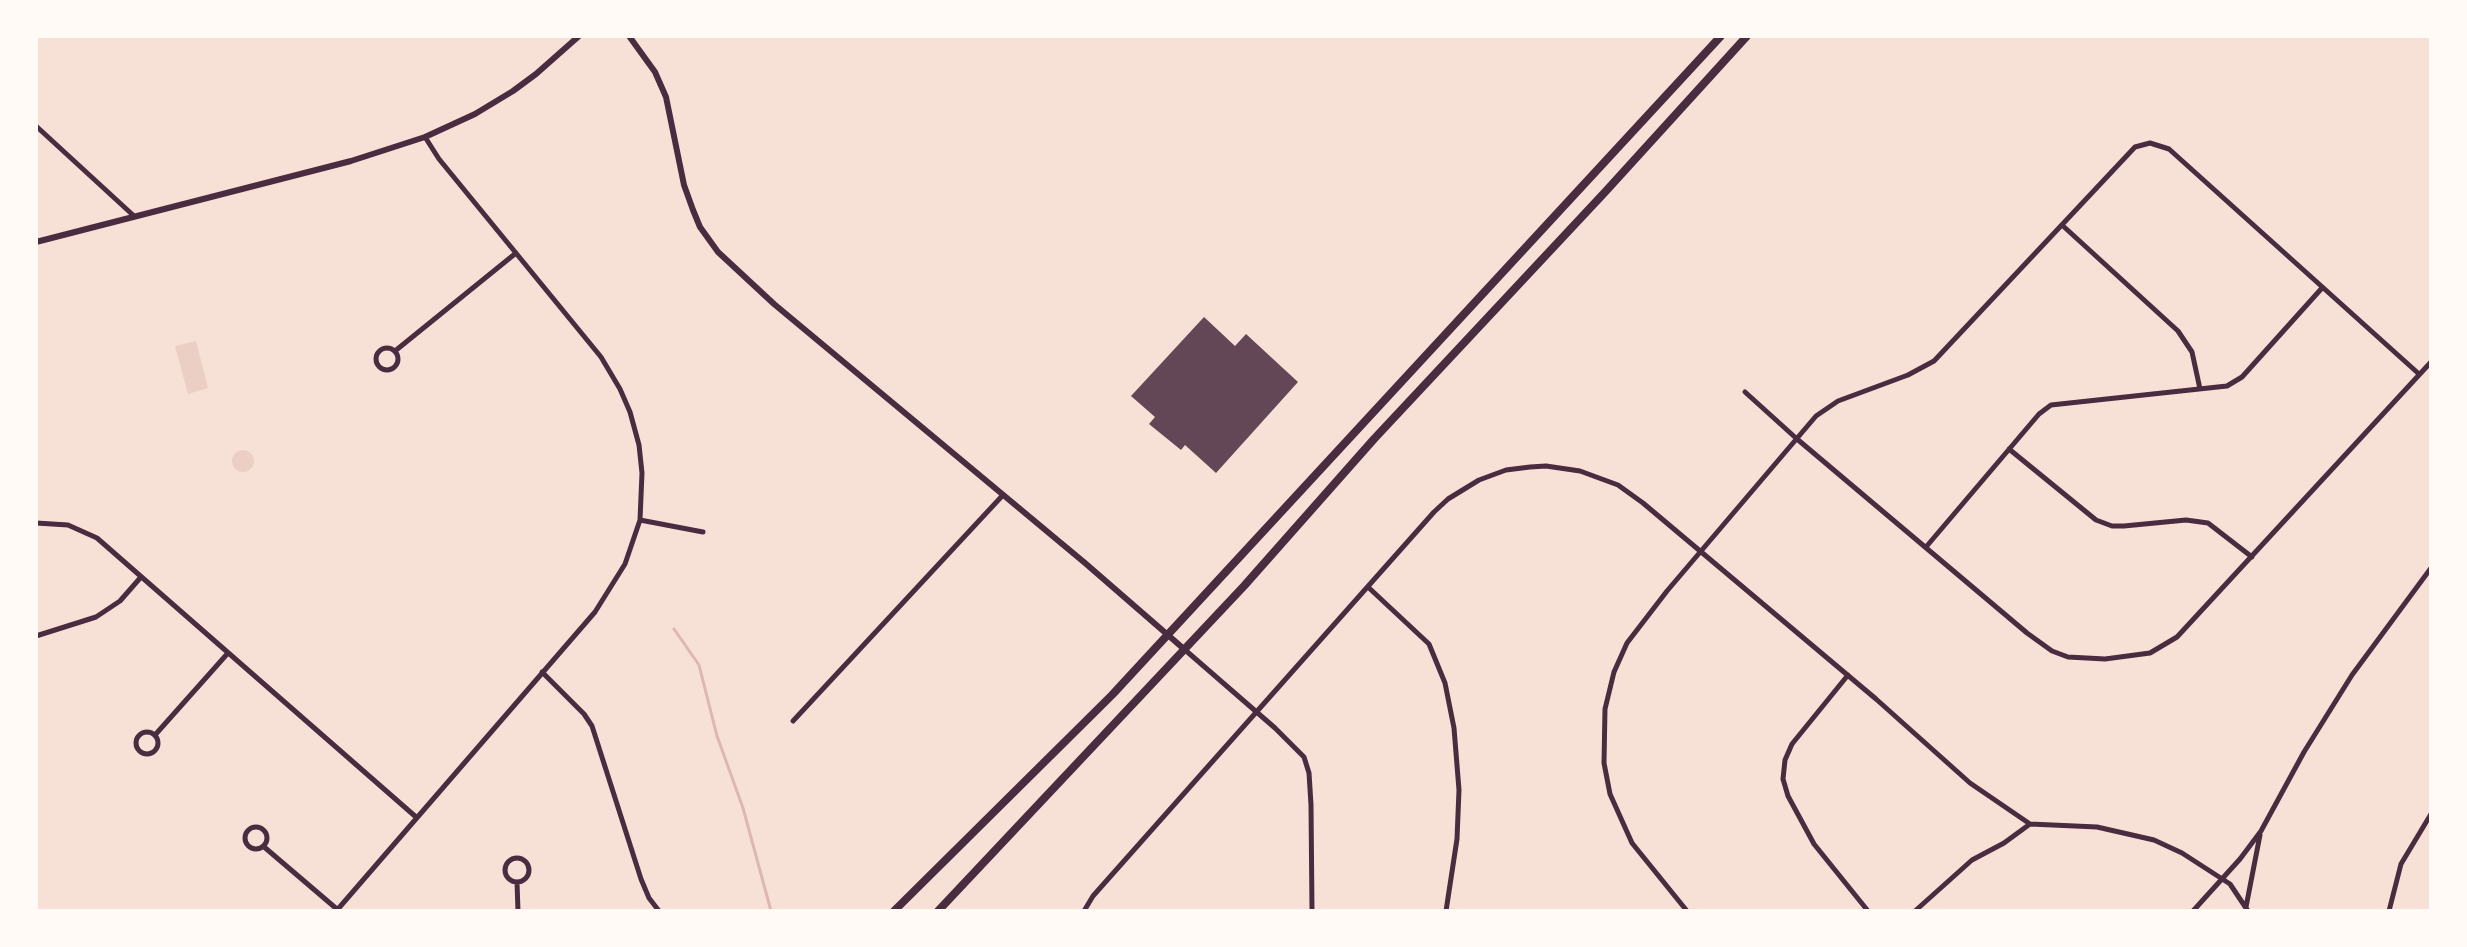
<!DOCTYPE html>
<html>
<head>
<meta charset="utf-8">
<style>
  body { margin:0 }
  #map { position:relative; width:2467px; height:947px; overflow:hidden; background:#f7e1d7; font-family:"Crimson Pro",serif }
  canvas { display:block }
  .frame { position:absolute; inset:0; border:38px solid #fffaf5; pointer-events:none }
</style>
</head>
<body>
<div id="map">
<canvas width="2467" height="947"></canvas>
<div class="frame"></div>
</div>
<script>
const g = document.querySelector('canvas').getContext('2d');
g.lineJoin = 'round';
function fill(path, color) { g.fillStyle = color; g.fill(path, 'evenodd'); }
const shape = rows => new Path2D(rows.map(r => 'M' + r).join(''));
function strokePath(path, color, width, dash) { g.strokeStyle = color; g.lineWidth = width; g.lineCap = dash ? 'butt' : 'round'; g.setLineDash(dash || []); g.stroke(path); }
const green = shape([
  [196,341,208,388,188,394,175,346],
  '232 461a11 11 0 1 1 22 0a11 11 0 1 1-22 0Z'
]);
const stream = shape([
  [674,629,699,665,717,736,743,808,771,911]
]);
const building = shape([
  [1204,317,1235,346,1246,334,1298,382,1216,473,1185,445,1181,450,1149,424,1155,417,1131,396]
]);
const minor = shape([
  [36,126,134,216],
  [2062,225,2178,331,2192,352,2200,389],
  '376 359a11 11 0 1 1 22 0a11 11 0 1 1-22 0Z',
  [395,351,516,253],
  [1745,392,1797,439,2027,633,2052,651,2068,657,2105,659,2150,653,2177,637,2431,362],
  [2009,449,2096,520,2112,526,2124,526,2186,520,2208,523,2252,557],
  [640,520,703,532],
  [36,523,68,525,97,538,416,817],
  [1926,547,2039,414,2051,405,2227,386,2242,377,2322,288],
  [1368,587,1429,644,1445,683,1454,728,1459,790,1457,839,1446,911],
  [36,636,96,617,120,601,141,577],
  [1184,649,1275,728,1304,757,1309,773,1311,805,1312,911],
  [542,672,584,714,592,726,641,879,649,898,659,911],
  [1848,675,1792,744,1785,760,1783,779,1788,796,1814,844,1868,911],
  [793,721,1003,495],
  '136 743a11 11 0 1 1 22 0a11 11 0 1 1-22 0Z',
  [155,735,228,653],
  '245 838a11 11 0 1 1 22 0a11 11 0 1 1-22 0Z',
  [263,846,338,910],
  '505 870a12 12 0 1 1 24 0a12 12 0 1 1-24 0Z',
  [517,882,518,911],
  [2246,907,2260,835],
  [338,909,595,612,625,564,640,520,642,473,639,445,630,412,620,389,601,357,439,159,425,137],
  [1084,911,1093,896,1434,512,1448,499,1479,480,1506,470,1530,467,1546,466,1580,471,1618,485,1643,503,1876,699,1970,783,2030,824],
  [1687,911,1632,843,1610,794,1604,763,1605,709,1614,672,1627,643,1667,591,1816,416,1838,401,1908,375,1934,361,2135,147,2150,143,2169,149,2419,374],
  [1915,911,1972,860,2004,843,2030,824,2097,827,2154,840,2182,853,2230,884,2248,911],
  [2193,911,2240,859,2261,831,2304,752,2352,675,2431,568],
  [2389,911,2401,864,2431,814]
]);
const tertiary = shape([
  [629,36,655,72,666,97,684,185,693,210,700,227,718,252,774,304,1085,563,1184,649],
  [36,242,351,161,425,137,475,114,513,91,536,74,579,36]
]);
const primary = shape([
  [894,911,1112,695,1721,36],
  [938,911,1244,586,1374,439,1606,191,1747,36]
]);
fill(green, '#ebcfc5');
strokePath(stream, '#dcb8b0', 3);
fill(building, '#644757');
strokePath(minor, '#4a2c40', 5);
strokePath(tertiary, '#4a2c40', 6);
strokePath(primary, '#4a2c40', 8);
</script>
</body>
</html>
